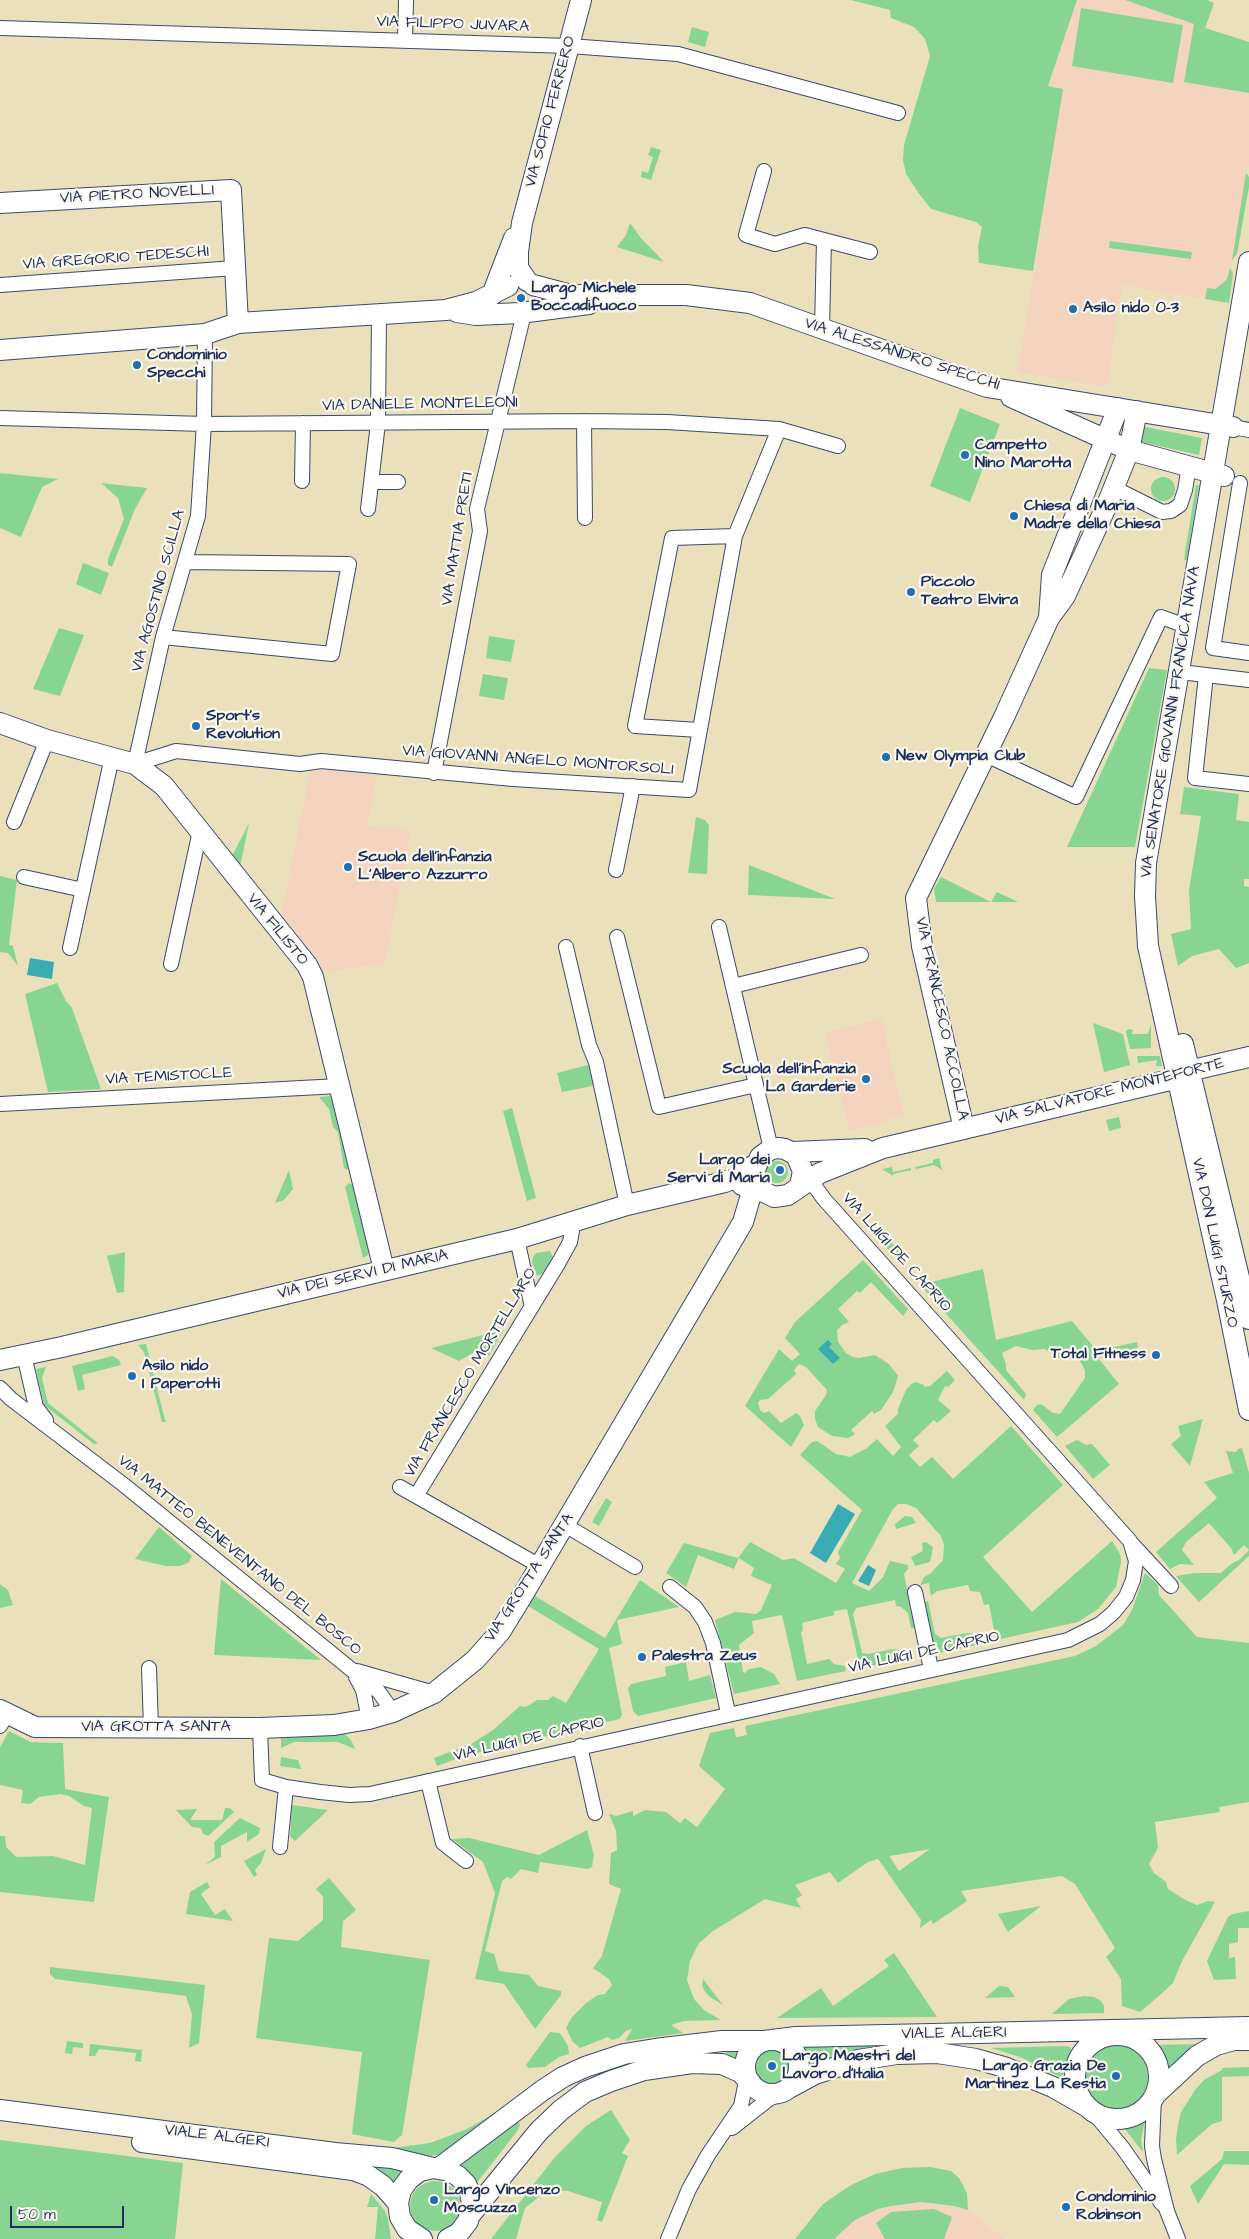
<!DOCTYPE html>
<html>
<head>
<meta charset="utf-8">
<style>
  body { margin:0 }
  #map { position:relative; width:1249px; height:2239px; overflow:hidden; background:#eae0bc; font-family:"Architects Daughter",sans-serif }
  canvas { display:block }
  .scale { position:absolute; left:10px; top:2206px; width:114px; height:22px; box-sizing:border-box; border:2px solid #1b2f5e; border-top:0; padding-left:6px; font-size:15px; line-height:18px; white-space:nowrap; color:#1b2f5e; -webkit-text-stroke:4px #fbf7ec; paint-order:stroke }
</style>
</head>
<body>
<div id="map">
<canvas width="1249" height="2239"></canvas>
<div class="scale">50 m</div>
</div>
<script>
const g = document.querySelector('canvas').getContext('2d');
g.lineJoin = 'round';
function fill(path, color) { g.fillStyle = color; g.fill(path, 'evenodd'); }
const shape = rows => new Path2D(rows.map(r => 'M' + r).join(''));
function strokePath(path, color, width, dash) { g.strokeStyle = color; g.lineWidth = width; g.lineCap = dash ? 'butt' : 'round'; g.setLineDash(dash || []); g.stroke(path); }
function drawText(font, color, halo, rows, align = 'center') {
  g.font = font + ' "Architects Daughter",sans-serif'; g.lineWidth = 4.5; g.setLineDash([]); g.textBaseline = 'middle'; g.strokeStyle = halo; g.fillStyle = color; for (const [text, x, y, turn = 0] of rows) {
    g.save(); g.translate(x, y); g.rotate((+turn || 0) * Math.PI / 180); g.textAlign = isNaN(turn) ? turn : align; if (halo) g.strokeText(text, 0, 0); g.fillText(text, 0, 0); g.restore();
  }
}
const built = shape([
  [1077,0,1125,0,1249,42,1249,163,1246,173,1249,177,1249,187,1237,254,1231,264,1233,274,1229,303,1122,285,1107,387,1018,372,1055,143,1032,136],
  [311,768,377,776,367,826,411,830,385,963,320,973,312,957,290,928,291,922,286,921,281,915],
  [881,1019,904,1115,891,1118,891,1121,849,1131,825,1033],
  [921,2202,954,2206,968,2210,1004,2239,834,2239,855,2220,867,2214,892,2206]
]);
const green = shape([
  [851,0,1077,0,1048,86,1063,89,1033,271,979,263,978,247,982,227,976,222,931,209,920,195,906,174,903,160,904,145,930,56,925,39,914,27,891,18,890,10],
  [1125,0,1207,0,1214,3,1205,28,1249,42,1249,93,1184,82,1194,24],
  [1081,8,1183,25,1173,83,1072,66],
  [692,27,709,32,705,47,688,42],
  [651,147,661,150,651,180,641,177,642,171,648,173,653,157,648,155],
  [1246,173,1249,177,1249,187,1237,254,1232,260],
  [630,223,641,238,664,262,617,247,626,235],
  [1110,241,1192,252,1191,259,1109,248],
  [1230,268,1233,274,1229,303,1205,299,1207,288,1216,289,1227,279],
  [960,408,1000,424,970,502,930,486],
  [1141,426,1202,438,1199,455,1137,441],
  [0,473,58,479,42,487,21,537,0,528],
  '1151 489a12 12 0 1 1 24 0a12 12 0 1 1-24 0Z',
  [101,483,147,488,135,509,112,567,108,565,108,559,124,519,118,498],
  [1196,485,1199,485,1187,561,1184,559],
  [83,563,109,573,101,595,76,584],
  [59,628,84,635,60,696,33,689],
  [489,636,515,640,511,662,486,658],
  [1149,668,1167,670,1135,847,1067,847],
  [483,674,508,678,504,700,479,696],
  [1184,787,1239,794,1236,820,1249,822,1249,879,1244,879,1244,886,1249,887,1249,963,1236,968,1219,949,1192,956,1178,966,1171,934,1191,929,1189,890,1201,816,1180,814],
  [696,817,705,820,709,825,707,874,688,873],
  [249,823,240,867,232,856],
  [749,865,835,899,748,895],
  [0,876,17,880,9,945,13,946,18,966,8,953,0,952],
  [941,877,991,902,997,892,1018,902,936,902,934,889],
  [57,983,66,1001,72,1008,101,1089,48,1092,25,994],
  [1093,1023,1123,1034,1130,1065,1104,1072],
  [1151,1024,1151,1048,1130,1049,1126,1032,1128,1029,1133,1030,1132,1034,1148,1034],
  [1137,1056,1160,1056,1162,1066,1156,1066,1157,1060,1138,1063],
  [592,1064,597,1085,562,1092,557,1073],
  [330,1096,334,1099,349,1166,347,1170,344,1168,338,1132,333,1127,329,1109,319,1097],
  [512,1108,536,1198,527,1201,503,1111],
  [1119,1117,1121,1128,1109,1131,1106,1120],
  [939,1158,942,1170,934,1165,916,1169,915,1167,933,1163,933,1160],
  '766 1172a11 11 0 1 1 22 0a11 11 0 1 1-22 0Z',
  [892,1167,893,1172,911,1168,911,1170,893,1174,893,1176,882,1169],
  [289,1170,293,1189,284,1200,275,1203],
  [349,1183,353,1185,369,1250,368,1255,363,1258,345,1187],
  [876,1236,889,1241,903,1251,896,1258],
  [550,1251,553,1257,542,1274,537,1276,532,1262,533,1257,536,1253],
  [125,1252,124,1292,117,1293,107,1256],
  [863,1260,908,1309,903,1316,871,1282,860,1293,857,1291,838,1309,849,1322,842,1325,837,1330,838,1342,846,1353,853,1357,859,1358,875,1355,889,1364,898,1376,893,1392,881,1410,874,1414,872,1411,851,1430,855,1434,848,1438,832,1436,818,1427,815,1419,815,1411,826,1395,827,1390,806,1367,799,1364,794,1370,796,1374,768,1399,760,1400,758,1403,760,1410,764,1413,769,1411,781,1423,796,1413,800,1416,804,1425,791,1447,745,1406,779,1349,792,1361,800,1354,785,1338,795,1322],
  [983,1269,996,1340,1072,1321,1097,1351,1137,1342,1138,1348,1098,1358,1119,1384,1057,1437,1033,1410,1037,1405,1041,1404,1053,1413,1060,1414,1085,1378,1085,1370,1080,1361,1074,1358,1058,1358,1045,1349,1032,1350,1016,1346,1002,1353,1006,1364,1006,1370,1026,1394,1024,1400,920,1285],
  [504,1330,488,1357,476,1351,459,1361,431,1348],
  [146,1344,164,1416,166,1422,162,1422,144,1352,138,1345],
  [113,1356,119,1360,121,1365,82,1375,85,1389,78,1391,72,1366],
  [46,1367,42,1378,48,1403,98,1443,94,1444,44,1405,36,1369],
  [947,1371,955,1380,948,1387,945,1386,938,1400,951,1411,937,1423,934,1420,913,1440,919,1446,909,1455,920,1467,932,1457,953,1479,1011,1426,1063,1485,983,1557,1032,1612,1112,1541,1120,1554,1121,1562,1116,1587,1098,1609,1078,1622,996,1640,989,1604,984,1605,980,1592,970,1591,968,1585,937,1591,931,1596,929,1583,920,1585,924,1577,931,1573,943,1560,944,1545,941,1536,916,1508,906,1504,898,1504,893,1509,852,1583,869,1591,883,1577,890,1561,908,1565,908,1569,904,1574,915,1628,911,1628,908,1613,901,1607,896,1606,895,1600,856,1608,853,1614,862,1653,868,1654,893,1649,904,1651,908,1658,860,1668,847,1609,834,1611,834,1615,802,1623,803,1631,801,1632,807,1664,829,1659,834,1664,845,1666,846,1671,797,1681,782,1615,752,1621,754,1633,739,1645,743,1672,745,1673,749,1669,761,1667,774,1674,780,1684,734,1694,715,1620,735,1612,756,1614,761,1610,772,1585,751,1576,754,1568,739,1558,734,1569,698,1555,686,1587,666,1573,684,1543,738,1558,750,1542,783,1560,794,1558,836,1583,845,1569,836,1564,840,1558,838,1552,862,1510,800,1455,812,1442,817,1441,836,1454,850,1457,867,1448,877,1439,893,1456,901,1447,885,1426,898,1414,898,1409,906,1390,911,1384,916,1382,924,1385,924,1387,930,1386],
  [1203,1419,1190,1466,1171,1444,1181,1436,1178,1426],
  [1077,1440,1086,1445,1092,1444,1110,1465,1093,1479,1065,1446],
  [1242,1448,1249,1473,1249,1556,1199,1602,1176,1576,1195,1573,1221,1573,1231,1564,1239,1560,1249,1550,1244,1545,1234,1555,1231,1548,1209,1523,1186,1542,1182,1550,1194,1565,1180,1564,1170,1569,1156,1552,1217,1498,1204,1482,1233,1473,1226,1451,1236,1452,1238,1449],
  [606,1498,612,1502,599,1526,592,1522],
  [905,1516,912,1517,916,1523,896,1529,895,1524],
  [159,1527,192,1556,188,1563,180,1566,166,1566,135,1559],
  [926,1542,933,1547,930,1562,915,1566,911,1557,923,1551,922,1543],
  [1145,1573,1158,1585,1159,1595,1197,1637,1249,1643,1249,1802,1219,1807,1220,1812,1155,1822,1158,1848,1149,1864,1154,1873,1166,1882,1168,1889,1187,1901,1197,1905,1208,1901,1215,1902,1182,1961,1173,1983,1160,1995,1140,2012,1122,2006,1121,1979,1106,1957,1115,1948,1075,1884,1062,1876,961,1891,967,1901,933,1924,931,1920,920,1928,921,1920,878,1859,868,1862,838,1883,830,1872,795,1885,802,1895,796,1899,801,1908,765,1899,713,1931,699,1943,690,1961,687,1980,694,1999,704,2010,721,2020,684,2021,671,2025,683,2033,625,2041,632,2029,626,2031,619,2038,612,2040,608,2037,580,2048,573,2042,566,2028,572,2017,586,2003,598,1995,605,1994,612,1985,609,1979,593,1968,602,1956,621,1889,609,1884,611,1853,617,1850,616,1831,609,1814,616,1816,633,1811,633,1816,645,1810,666,1812,680,1823,685,1818,697,1827,725,1789,699,1766,710,1733,734,1728,736,1737,737,1737,747,1735,745,1726,1075,1656,1096,1646,1123,1625,1132,1610],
  [930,1849,899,1871,890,1857,890,1856],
  [221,1579,321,1660,214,1655],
  [640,1580,679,1607,617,1620,622,1644,609,1648,622,1714,620,1719,464,1756,437,1766,434,1758,471,1744,493,1730,520,1706,526,1707,537,1700,548,1700,553,1696,566,1703,599,1649,528,1606,535,1596,605,1638],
  [0,1584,8,1590,13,1605,0,1608],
  [928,1601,935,1634,941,1638,967,1633,977,1634,980,1637,981,1644,934,1654,924,1602],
  [686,1662,689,1681,710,1675,716,1698,638,1716,633,1711,628,1688,631,1684,666,1676,665,1667],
  [9,1731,31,1742,63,1743,65,1789,109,1797,94,1902,0,1892,0,1836,5,1836,6,1847,16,1857,53,1856,85,1865,92,1808,84,1806,69,1796,60,1794,39,1797,30,1804,21,1803,23,1790,0,1785,0,1747],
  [344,1733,351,1740,355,1749,338,1742,294,1742,281,1748,281,1737],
  [281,1757,298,1760,301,1769,280,1766],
  [292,1805,320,1809,328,1810,295,1841,290,1836],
  [225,1808,230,1808,234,1812,208,1836,203,1834,201,1828,192,1827,176,1810,197,1809,190,1820,222,1820],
  [240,1818,260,1828,259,1834,247,1842,247,1832,221,1846,221,1857,205,1865,215,1857,214,1842],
  [587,1830,594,1855,592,1867,588,1869,540,1862,538,1873,521,1869,511,1879,507,1877,502,1881,485,1951,494,1954,499,1971,529,1975,538,1986,561,1991,561,1995,535,2029,504,1984,475,1979,495,1893,483,1862,452,1839,469,1838,539,1855],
  [266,1849,261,1863,255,1870,257,1875,254,1877,244,1861],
  [329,1878,356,1910,343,1921,341,1947,430,1960,402,2135,394,2142,352,2134,362,2052,256,2038,269,1938,298,1941,323,1920,323,1897,316,1889],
  [207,1882,210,1887,201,1894,215,1915,225,1909,233,1921,186,1914,190,1892],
  [1041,1906,1008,1932,998,1914],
  [1249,1911,1249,1928,1238,1928,1238,1942,1229,1944,1229,1958,1235,1957,1236,1979,1214,1980,1207,1961,1228,1917,1232,1914],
  [894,1953,937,2017,777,2018,821,1988,833,2006,889,1966,884,1960],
  [50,1967,205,1985,199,2043,189,2048,192,2014,186,1996,55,1979,50,1974],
  [703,1979,723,2005,710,1997,704,1990,702,1985],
  [999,1986,1008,1987,1015,1997,985,1998],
  [1084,1996,1094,1997,1101,2001,1104,2006,1104,2013,1052,2014,1069,1999],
  [550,2032,560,2033,568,2046,569,2054,559,2057,545,2067,528,2068,526,2065],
  [67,2041,83,2043,83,2048,73,2047,72,2054,65,2053],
  [90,2044,142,2050,141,2062,135,2061,136,2053,99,2049,95,2056,89,2056],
  [894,2044,805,2070,804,2059,798,2046],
  [1198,2044,1186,2052,1167,2070,1163,2055,1157,2045],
  '1084 2077a32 32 0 1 1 64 0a32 32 0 1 1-64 0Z',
  [1066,2046,1070,2047,1072,2051,1065,2073,1060,2077,1020,2057,991,2048],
  '752 2066a20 20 0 1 1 40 0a20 20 0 1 1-40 0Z',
  [745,2049,740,2063,726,2055,726,2050],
  [1249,2067,1249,2076,1222,2077,1222,2121,1212,2124,1177,2155,1176,2139,1178,2125,1181,2112,1195,2090,1204,2080,1222,2070,1222,2068],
  [500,2110,445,2154,428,2156,385,2149,430,2143,467,2129],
  [611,2110,630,2140,622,2153,628,2156,602,2222,597,2220,602,2202,568,2191,552,2190,541,2195,525,2208,516,2239,491,2239,555,2157,586,2126],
  [1145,2120,1141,2140,1143,2152,1124,2128],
  [518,2121,520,2125,518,2130,476,2184,458,2164],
  [0,2140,183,2163,175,2239,0,2239],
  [1224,2151,1249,2151,1249,2165,1224,2164,1198,2204,1190,2186,1222,2159],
  [356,2165,391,2167,402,2170,392,2184],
  [930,2167,951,2171,959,2178,967,2193,968,2210,954,2206,921,2202,892,2206,878,2209,855,2220,834,2239,795,2239,823,2204,851,2185,875,2174,902,2168],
  '410 2206a25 25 0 1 1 50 0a25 25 0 1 1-50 0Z',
  [371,2194,385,2211,388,2219,391,2239,375,2239,378,2207,367,2207],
  [934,2209,952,2217,944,2239,885,2239,876,2223,891,2212]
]);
const water = shape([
  [30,958,54,962,52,979,27,975],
  [828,1340,832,1344,829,1347,840,1358,833,1364,818,1349],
  [838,1504,855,1514,826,1563,810,1553],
  [868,1565,876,1570,869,1586,858,1581]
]);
const street = shape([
  [0,28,569,46,678,54,898,113],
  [405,41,406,0],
  [764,171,746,235,775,244,805,235,824,240,822,329],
  [824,240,870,252],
  [0,285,235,268],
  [0,418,204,424,584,421,667,422,779,429,838,446],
  [584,421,585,518],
  [1233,427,1249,430],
  [302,481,303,423],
  [372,482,398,482],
  [1240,483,1213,648,1249,653],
  [1114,488,1162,512,1171,511,1180,505,1185,490,1189,466],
  [368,509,378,423,379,314],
  [163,637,332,654,349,564,185,562],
  [1189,673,1249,680],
  [1206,675,1195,778,1249,784],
  [699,730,635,726,672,538,735,536],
  [986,755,1076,797,1161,617,1186,626],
  [135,764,176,751,300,764,321,761,513,779,689,790,735,536,779,429],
  [135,764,163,637,198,516,204,424,205,334],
  [434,773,480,531,477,509,524,313],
  [14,822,47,740],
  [616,870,633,786],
  [24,877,83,890],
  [719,927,771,1149],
  [617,937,659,1107,756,1085],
  [566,947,589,1045,596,1062,627,1205],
  [70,948,112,757],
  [171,964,200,831],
  [733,986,861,955],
  [0,1104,339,1086],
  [517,1239,532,1307],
  [24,1355,36,1407,46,1420],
  [0,1388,11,1399,124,1485,379,1692,393,1712],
  [400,1487,416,1496],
  [565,1525,635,1567],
  [1132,1544,1171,1586],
  [540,1566,416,1496,559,1262,570,1242,574,1220],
  [670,1587,695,1607,705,1622,713,1643,728,1713],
  [915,1592,931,1669],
  [149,1668,151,1728],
  [357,1671,434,1693],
  [356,1677,363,1690,369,1719],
  [0,1726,7,1714],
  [260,1728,262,1780,286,1787,320,1792,349,1795,370,1794,1068,1640,1100,1624,1113,1613,1126,1597,1133,1580,1136,1561,1130,1541,824,1199,805,1173],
  [580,1746,595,1813],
  [428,1781,443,1843,466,1861],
  [280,1847,286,1787],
  [1154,2097,1152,2146,1154,2159,1167,2211,1178,2239],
  [1093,2112,1122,2147,1162,2204],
  [732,2128,769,2099,782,2092],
  [668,2239,689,2189,708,2155,741,2106,747,2076]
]);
const secondary = shape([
  [0,203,231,190,238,323],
  [1249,262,1146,863,1145,896,1148,946,1227,1300,1249,1410],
  [527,281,518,268,518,252,522,223,581,0],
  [533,285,571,295,686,295,750,303,987,387,1233,427],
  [492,295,514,238],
  [457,312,476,315,520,313,589,304],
  [0,350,205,334,238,323,446,310,476,302,508,286],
  [1011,397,1129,450,1224,476],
  [1049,618,1065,596,1106,507,1129,450,1137,411],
  [0,723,47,740,135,764,164,786,307,965,313,977,384,1270],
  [1183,1044,1249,1319],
  [964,1129,922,946,916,898,1005,715,1049,618,1052,575,1118,408],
  [792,1152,865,1149],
  [742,1185,762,1191,774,1197,788,1195,820,1173,883,1148,1170,1080,1197,1069,1249,1057],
  [0,1360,62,1347,517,1239,627,1205,725,1182,739,1176,757,1163],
  [0,1710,35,1727,260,1728,334,1725,369,1719,393,1712,434,1693,475,1660,500,1632,521,1598,743,1222,753,1188,755,1170,760,1157,771,1149,778,1148,785,1149,796,1155,803,1171,800,1186],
  '1075 2077a42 42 0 1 1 84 0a42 42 0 1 1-84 0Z',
  [772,2040,796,2037,1249,2027],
  '745 2067a27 27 0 1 1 54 0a27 27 0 1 1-54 0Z',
  [789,2088,815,2074,858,2060,897,2054,937,2053,976,2059,1004,2067,1053,2087,1086,2106],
  [1156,2094,1197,2056,1216,2045,1234,2040,1249,2040],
  [0,2110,335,2153,392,2158,433,2168],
  [142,2142,353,2170,369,2176,383,2186,398,2203],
  [439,2168,543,2090,563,2077,585,2067,624,2054,655,2049,722,2041,764,2041],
  [471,2214,539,2131,561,2110,585,2092,611,2081,644,2070,692,2063,722,2064,740,2072,751,2083],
  [422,2239,407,2229,400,2217,398,2203,401,2190,409,2179,420,2171,433,2168,449,2171,458,2176,466,2184,470,2193,472,2203,468,2221,459,2233,448,2239]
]);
const markers = [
  [521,298,5,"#1f6fb2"],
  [1073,309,5,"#1f6fb2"],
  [137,365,5,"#1f6fb2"],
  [965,455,5,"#1f6fb2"],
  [1014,516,5,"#1f6fb2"],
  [911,592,5,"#1f6fb2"],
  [196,726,5,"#1f6fb2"],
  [886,757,5,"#1f6fb2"],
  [348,867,5,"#1f6fb2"],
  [866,1079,5,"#1f6fb2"],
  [780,1170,5,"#1f6fb2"],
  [1156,1355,5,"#1f6fb2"],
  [132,1376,5,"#1f6fb2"],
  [642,1657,5,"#1f6fb2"],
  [772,2066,5,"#1f6fb2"],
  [1116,2076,5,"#1f6fb2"],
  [434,2200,5,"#1f6fb2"],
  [1066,2207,5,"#1f6fb2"]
];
const streetNames = [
  ["VIA FILIPPO JUVARA",453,25,2],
  ["VIA SOFIO FERRERO",551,112,-75],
  ["VIA PIETRO NOVELLI",137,195,-3],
  ["VIA GREGORIO TEDESCHI",116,259,-4],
  ["VIA ALESSANDRO SPECCHI",902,355,18],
  ["VIA DANIELE MONTELEONI",420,405,-1],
  ["VIA MATTIA PRETI",458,539,-81],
  ["VIA AGOSTINO SCILLA",159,591,-75],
  ["VIA SENATORE GIOVANNI FRANCICA NAVA",1171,722,-81],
  ["VIA GIOVANNI ANGELO MONTORSOLI",538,761,4],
  ["VIA FILISTO",277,930,51],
  ["VIA FRANCESCO ACCOLLA",941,1019,78],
  ["VIA TEMISTOCLE",169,1077,-3],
  ["VIA SALVATORE MONTEFORTE",1110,1092,-14],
  ["VIA DON LUIGI STURZO",1214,1243,78],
  ["VIA LUIGI DE CAPRIO",896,1253,48],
  ["VIA DEI SERVI DI MARIA",363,1275,-13],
  ["VIA FRANCESCO MORTELLARO",471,1373,-59],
  ["VIA MATTEO BENEVENTANO DEL BOSCO",239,1556,39],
  ["VIA GROTTA SANTA",530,1578,-57],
  ["VIA LUIGI DE CAPRIO",924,1653,-12],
  ["VIA GROTTA SANTA",156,1728],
  ["VIA LUIGI DE CAPRIO",529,1740,-13],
  ["VIALE ALGERI",954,2034,-1],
  ["VIALE ALGERI",217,2137,7]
];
const poiNames = [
  ["Largo Michele",531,289],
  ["Boccadifuoco",531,307],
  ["Asilo nido 0-3",1083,309],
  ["Condominio",147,356],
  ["Specchi",147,374],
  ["Campetto",975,446],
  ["Nino Marotta",975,464],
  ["Chiesa di Maria",1024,507],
  ["Madre della Chiesa",1024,525],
  ["Piccolo",921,583],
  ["Teatro Elvira",921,601],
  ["Sport's",206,717],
  ["Revolution",206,735],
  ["New Olympia Club",896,757],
  ["Scuola dell'infanzia",358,858],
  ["L'Albero Azzurro",358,876],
  ["Scuola dell'infanzia",856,1070,"right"],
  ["La Garderie",856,1088,"right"],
  ["Largo dei",770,1161,"right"],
  ["Servi di Maria",770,1179,"right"],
  ["Total Fitness",1146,1355,"right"],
  ["Asilo nido",142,1367],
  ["I Paperotti",142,1385],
  ["Palestra Zeus",652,1657],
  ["Largo Maestri del",782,2057],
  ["Lavoro d'Italia",782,2075],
  ["Largo Grazia De",1106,2067,"right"],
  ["Martinez La Restia",1106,2085,"right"],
  ["Largo Vincenzo",444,2191],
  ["Moscuzza",444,2209],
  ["Condominio",1076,2198],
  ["Robinson",1076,2216]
];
fill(built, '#f4d4bf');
fill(green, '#88d593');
fill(water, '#39abb2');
strokePath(street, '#3a4a6c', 16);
strokePath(secondary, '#3a4a6c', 22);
strokePath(street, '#fff', 14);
strokePath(secondary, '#fff', 20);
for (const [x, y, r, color] of markers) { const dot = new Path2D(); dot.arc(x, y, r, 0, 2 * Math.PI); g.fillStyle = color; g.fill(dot); strokePath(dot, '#fbf7ec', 2); }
drawText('16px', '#1b2f5e', '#fbf7ec', streetNames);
drawText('bold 16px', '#1b2f5e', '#fbf7ec', poiNames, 'left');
</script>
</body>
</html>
